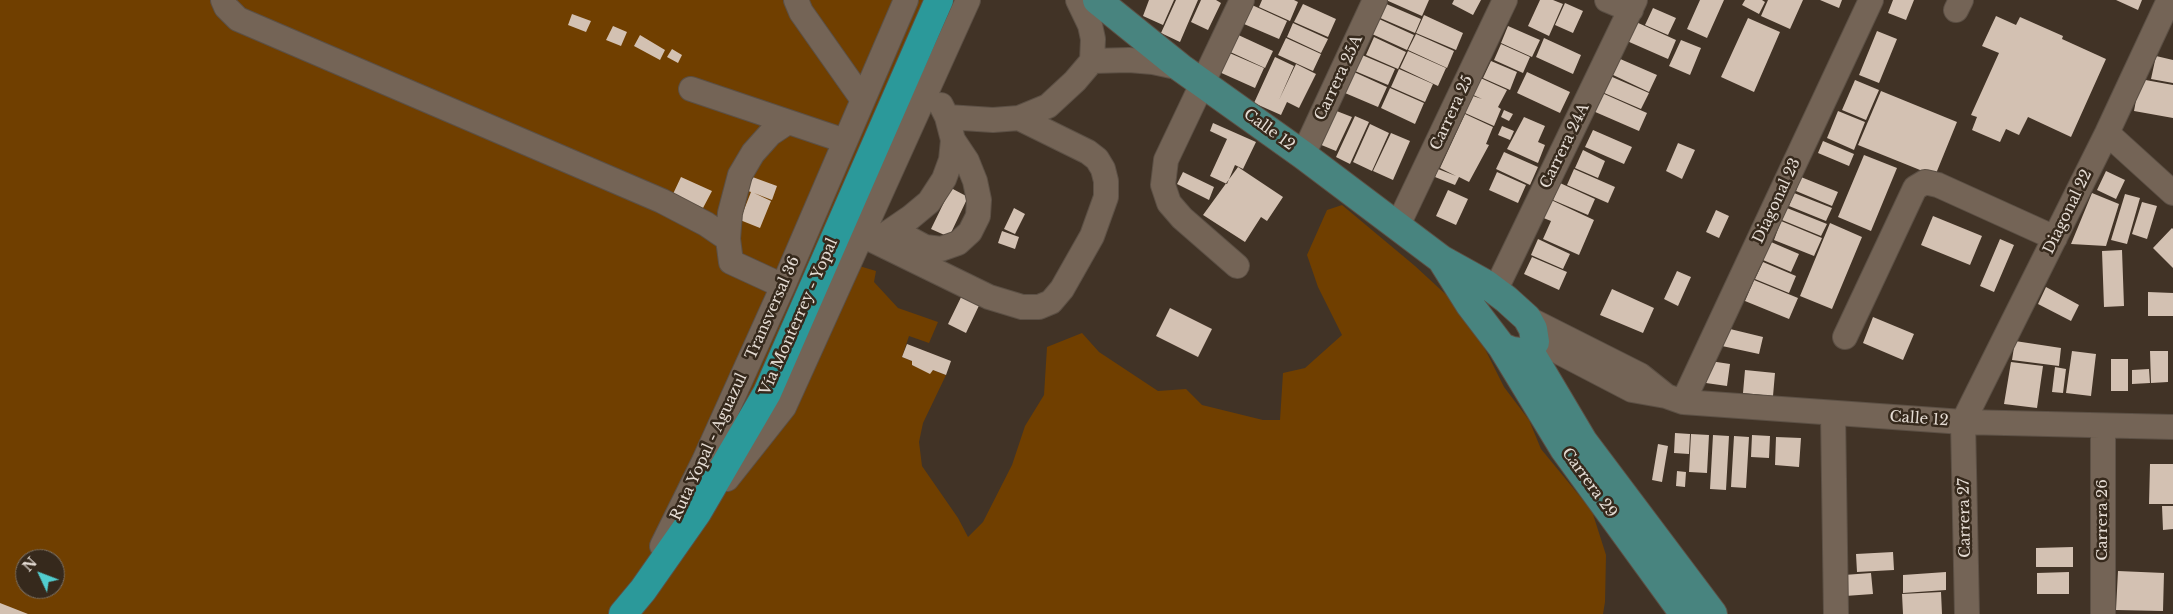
<!DOCTYPE html>
<html>
<head>
<meta charset="utf-8">
<style>
  body { margin:0 }
  #map { position:relative; width:2173px; height:614px; overflow:hidden; background:#413326; font-family:"Libre Baskerville",serif }
  canvas { display:block }
  .north { position:absolute; left:15px; top:549px; width:50px; height:50px; box-sizing:border-box; background:#36291c; border:1px solid #7c7166; border-radius:50%; rotate:313deg; font-size:14px; font-weight:700; line-height:20px; text-align:center; color:#e5dcd4 }
  .north::after { content:''; display:block; margin:auto; width:18px; height:22px; background:#52cdcf; clip-path:polygon(50% 0,100% 100%,50% 72%,0 100%) }
</style>
</head>
<body>
<div id="map">
<canvas width="2173" height="614"></canvas>
<div class="north">N</div>
</div>
<script>
const g = document.querySelector('canvas').getContext('2d');
g.lineJoin = 'round';
function fill(path, color) { g.fillStyle = color; g.fill(path, 'evenodd'); }
const shape = rows => new Path2D(rows.map(r => 'M' + r).join(''));
function strokePath(path, color, width, dash) { g.strokeStyle = color; g.lineWidth = width; g.lineCap = dash ? 'butt' : 'round'; g.setLineDash(dash || []); g.stroke(path); }
function drawText(font, color, halo, rows, align = 'center') {
  g.font = font + ' "Libre Baskerville",serif'; g.lineWidth = 5; g.setLineDash([]); g.textBaseline = 'middle'; g.strokeStyle = halo; g.fillStyle = color; for (const [text, x, y, turn = 0] of rows) {
    g.save(); g.translate(x, y); g.rotate((+turn || 0) * Math.PI / 180); g.textAlign = isNaN(turn) ? turn : align; if (halo) g.strokeText(text, 0, 0); g.fillText(text, 0, 0); g.restore();
  }
}
const green = shape([
  [0,0,940,0,829,257,876,271,874,282,898,308,938,322,929,343,909,336,902,357,912,361,912,365,930,373,933,370,946,375,923,423,919,442,922,466,958,518,968,537,983,522,1012,465,1025,426,1044,395,1047,347,1082,333,1099,352,1158,391,1186,389,1202,405,1263,420,1280,420,1283,373,1305,368,1342,335,1318,287,1307,255,1327,210,1342,205,1415,266,1454,302,1484,347,1504,387,1529,420,1541,449,1592,511,1606,555,1605,602,1603,614,0,614],
  [25,559,55,559,55,589,25,589]
]);
const building = shape([
  [1149,0,1174,0,1163,25,1143,16],
  [1176,0,1198,0,1180,42,1161,33],
  [1201,0,1216,0,1221,3,1208,30,1191,22],
  [1262,0,1294,0,1298,2,1290,21,1259,7],
  [1386,0,1429,0,1422,16],
  [1454,0,1481,0,1473,15,1452,4],
  [1540,0,1553,0,1563,4,1549,36,1528,26],
  [1700,0,1724,0,1707,38,1687,29],
  [1745,0,1762,0,1765,2,1759,14,1742,5],
  [1768,0,1803,0,1790,29,1761,16],
  [1820,0,1842,0,1839,8],
  [1893,0,1914,0,1906,20,1888,13],
  [2116,0,2142,0,2138,10],
  [1384,3,1421,19,1415,33,1378,17],
  [1565,3,1583,11,1573,33,1555,25],
  [1303,4,1336,19,1328,37,1294,22],
  [1252,5,1287,21,1279,39,1244,24],
  [1653,8,1676,18,1668,35,1645,25],
  [572,14,591,21,586,32,568,25],
  [1424,15,1463,33,1456,50,1416,33],
  [1996,16,2016,25,2020,17,2063,36,2062,39,2106,59,2071,137,2028,117,2019,135,2006,129,2000,142,1972,130,1977,117,1971,115,1999,53,1982,46],
  [1748,18,1780,32,1754,92,1721,77],
  [1379,19,1414,35,1407,50,1372,34],
  [1636,22,1676,40,1668,59,1627,41],
  [1293,23,1328,39,1321,53,1287,37],
  [613,26,627,32,621,46,606,40],
  [1508,26,1540,40,1532,57,1501,43],
  [1877,31,1897,39,1879,83,1859,75],
  [1234,33,1273,51,1265,68,1226,50],
  [1416,34,1454,51,1447,68,1408,50],
  [640,35,665,50,660,60,634,46],
  [1374,37,1406,52,1398,69,1366,55],
  [1286,38,1321,54,1313,71,1278,55],
  [1544,38,1581,55,1573,74,1536,57],
  [1681,40,1701,48,1690,75,1669,66],
  [1501,44,1530,57,1523,73,1494,60],
  [672,49,682,55,678,63,667,57],
  [1225,51,1264,68,1255,88,1217,71],
  [1408,51,1446,68,1438,86,1400,68],
  [1362,55,1395,69,1388,85,1355,71],
  [2156,56,2173,60,2173,83,2151,79],
  [1275,57,1294,66,1279,100,1296,64,1316,74,1299,108,1287,102,1281,115,1254,103],
  [1618,58,1657,75,1649,92,1611,74],
  [1491,61,1517,72,1510,90,1483,78],
  [1399,69,1433,84,1425,102,1391,87],
  [1354,72,1387,87,1378,107,1345,93],
  [1527,72,1570,92,1560,113,1517,93],
  [1476,76,1507,90,1498,107,1501,109,1494,126,1465,113,1473,96,1482,99,1469,93],
  [1610,76,1649,93,1641,109,1602,92],
  [2140,79,2173,85,2173,118,2134,111],
  [1855,80,1879,90,1866,120,1842,110],
  [1390,88,1424,103,1415,124,1381,108],
  [1881,91,1957,122,1935,176,1858,145],
  [1602,93,1647,113,1639,131,1593,111],
  [1334,110,1352,117,1336,151,1319,144],
  [1504,110,1513,114,1509,121,1501,117],
  [1838,111,1865,122,1854,150,1827,138],
  [1465,114,1493,127,1486,144,1489,145,1469,182,1459,177,1455,185,1435,177,1438,169,1456,176,1440,168],
  [1355,116,1369,122,1350,164,1336,157],
  [1524,117,1545,126,1538,142,1545,145,1538,163,1507,149],
  [1213,123,1256,142,1243,169,1235,165,1227,184,1210,176,1227,139,1210,131],
  [1370,124,1389,133,1372,171,1353,162],
  [1502,126,1514,131,1510,140,1498,135],
  [1593,130,1632,147,1624,164,1585,147],
  [1391,133,1410,141,1393,180,1373,171],
  [1823,141,1854,154,1849,166,1818,153],
  [1678,143,1695,150,1682,179,1666,171],
  [1583,150,1605,161,1598,178,1575,168],
  [1504,152,1538,167,1530,185,1496,169],
  [1864,155,1897,168,1871,231,1838,217],
  [1238,167,1283,197,1267,221,1261,217,1245,242,1203,215],
  [1574,169,1615,187,1608,203,1567,185],
  [2106,171,2125,180,2116,199,2097,190],
  [1183,172,1214,187,1209,200,1177,184],
  [1497,172,1526,185,1518,203,1489,190],
  [747,175,777,186,772,200,754,193,771,201,760,228,740,220,751,192,742,189],
  [681,177,712,191,703,208,673,194],
  [1801,177,1838,192,1832,206,1796,191],
  [1560,183,1595,199,1588,215,1553,200],
  [951,188,968,197,949,237,931,229],
  [1448,190,1468,199,1456,225,1436,216],
  [1794,193,1832,208,1826,221,1789,206],
  [2092,193,2119,204,2106,246,2071,244],
  [2125,194,2140,198,2127,244,2111,240],
  [1549,199,1594,220,1579,255,1543,239,1551,221,1541,217],
  [2142,202,2157,206,2147,239,2132,234],
  [1014,208,1025,214,1015,234,1004,229],
  [1787,208,1827,224,1821,236,1782,220],
  [1716,210,1729,216,1719,238,1706,232],
  [1933,216,1982,236,1970,265,1921,245],
  [1781,221,1822,238,1814,256,1774,240],
  [1830,223,1862,237,1832,309,1800,296],
  [2172,228,2173,229,2173,268,2153,248],
  [1002,231,1019,237,1015,249,998,243],
  [1538,239,1570,254,1563,269,1531,255],
  [2000,239,2014,245,1994,292,1980,286],
  [1771,242,1799,254,1791,272,1763,260],
  [2122,250,2124,306,2104,307,2102,251],
  [1532,257,1567,272,1559,290,1524,274],
  [1763,262,1796,276,1789,293,1755,279],
  [1677,271,1691,277,1678,306,1664,299],
  [1754,280,1798,298,1789,319,1745,301],
  [966,287,984,295,966,333,948,324],
  [2046,287,2079,305,2071,321,2038,304],
  [1612,289,1654,308,1643,333,1600,315],
  [2148,292,2173,293,2173,316,2148,316],
  [1170,308,1212,329,1198,357,1156,336],
  [1873,317,1914,334,1903,360,1863,343],
  [1726,328,1763,337,1759,354,1722,346],
  [2015,341,2061,348,2059,366,2012,360],
  [907,344,951,361,946,375,933,370,930,374,912,365,912,361,902,357],
  [2072,351,2096,354,2091,396,2066,393],
  [2150,351,2168,351,2168,382,2151,383],
  [2111,359,2128,359,2128,391,2111,391],
  [1710,361,1730,364,1727,386,1706,383],
  [2011,362,2043,366,2037,408,2004,404],
  [2055,367,2066,369,2063,393,2052,392],
  [2149,369,2150,383,2132,384,2132,370],
  [1745,370,1775,373,1773,396,1743,393],
  [1675,433,1690,434,1689,454,1674,453],
  [1691,434,1709,435,1707,473,1689,472],
  [1713,435,1729,436,1726,490,1710,489],
  [1752,435,1770,436,1769,458,1751,457],
  [1734,436,1749,437,1746,488,1731,487],
  [1776,437,1801,438,1799,467,1775,465],
  [1658,444,1668,446,1662,482,1652,480],
  [2150,464,2173,464,2173,504,2149,504],
  [1677,471,1686,472,1685,487,1676,486],
  [2162,506,2173,506,2173,529,2163,530],
  [2073,547,2073,567,2036,567,2036,548],
  [1893,552,1894,570,1857,572,1856,554],
  [2118,571,2164,573,2163,611,2116,610],
  [1946,572,1946,590,1903,593,1903,575],
  [2069,572,2069,594,2037,594,2037,573],
  [1871,573,1873,594,1845,596,1844,575],
  [1941,592,1942,614,1903,614,1902,594],
  [0,603,28,614,0,614]
]);
const minor = shape([
  [223,0,226,7,238,19,662,201,706,224,728,239,731,262,783,286],
  [796,0,801,12,863,100],
  [1607,0,1631,10],
  [1956,10,1961,0],
  [1092,61,1129,60,1153,62,1181,68],
  [691,89,845,141],
  [947,117,993,120,1019,118,1048,106,1075,81,1092,61,1093,39,1090,25,1078,0],
  [2107,133,2173,193],
  [1303,155,1375,0],
  [1398,225,1505,0],
  [897,232,925,247,941,249,958,243,970,232,978,216,979,200,975,181,967,161,953,140],
  [862,235,989,297,1022,307,1039,307,1051,302,1062,289,1092,236,1106,197,1106,181,1103,169,1097,159,1088,152,1019,118],
  [728,239,730,213,740,175,753,153,770,134,788,122],
  [876,241,911,217,929,202,944,179,951,160,953,140,947,117,941,105],
  [1237,266,1182,218,1169,203,1163,185,1166,160,1242,0],
  [1495,291,1635,0],
  [1527,318,1640,375,1665,395],
  [1845,337,1915,188,1925,182,1938,185,2055,238],
  [1535,342,1559,352,1632,390,1666,396,1683,402,1963,422,2173,427],
  [1683,402,1871,0],
  [1833,413,1836,614],
  [2103,426,2103,614],
  [727,479,784,407,968,0],
  [662,546,704,461,783,286,906,0],
  [1967,614,1963,422,2107,133,2169,0]
]);
const major = shape([
  [1097,0,1181,68,1303,155,1441,259,1486,284,1506,299,1527,318,1533,329,1535,342,1529,350,1520,352,1512,351,1502,347],
  [1443,262,1470,305,1502,347,1564,449,1684,614],
  [1529,350,1583,441,1713,614]
]);
const highway = shape([
  [623,614,643,590,697,513,767,393,939,0]
]);
const streetNames = [
  ["Carrera 25A",1339,78,-65],
  ["Carrera 25",1452,113,-65],
  ["Calle 12",1269,130,36],
  ["Carrera 24A",1565,146,-64],
  ["Diagonal 23",1777,201,-65],
  ["Diagonal 22",2068,212,-64],
  ["Transversal 36",773,308,-66],
  ["Vía Monterrey - Yopal",799,317,-66],
  ["Calle 12",1919,419,4],
  ["Ruta Yopal - Aguazul",709,447,-65],
  ["Carrera 29",1589,483,54],
  ["Carrera 27",1965,518,-91],
  ["Carrera 26",2103,520,-90]
];
fill(green, '#703f00');
fill(building, '#d3c1b2');
strokePath(minor, '#5c5045', 26);
strokePath(major, '#5c5045', 30);
strokePath(highway, '#5c5045', 30);
strokePath(minor, '#746456', 24);
strokePath(major, '#48847f', 28);
strokePath(highway, '#2b999a', 28);
drawText('15px', '#e5dcd4', '#36291c', streetNames);
</script>
</body>
</html>
